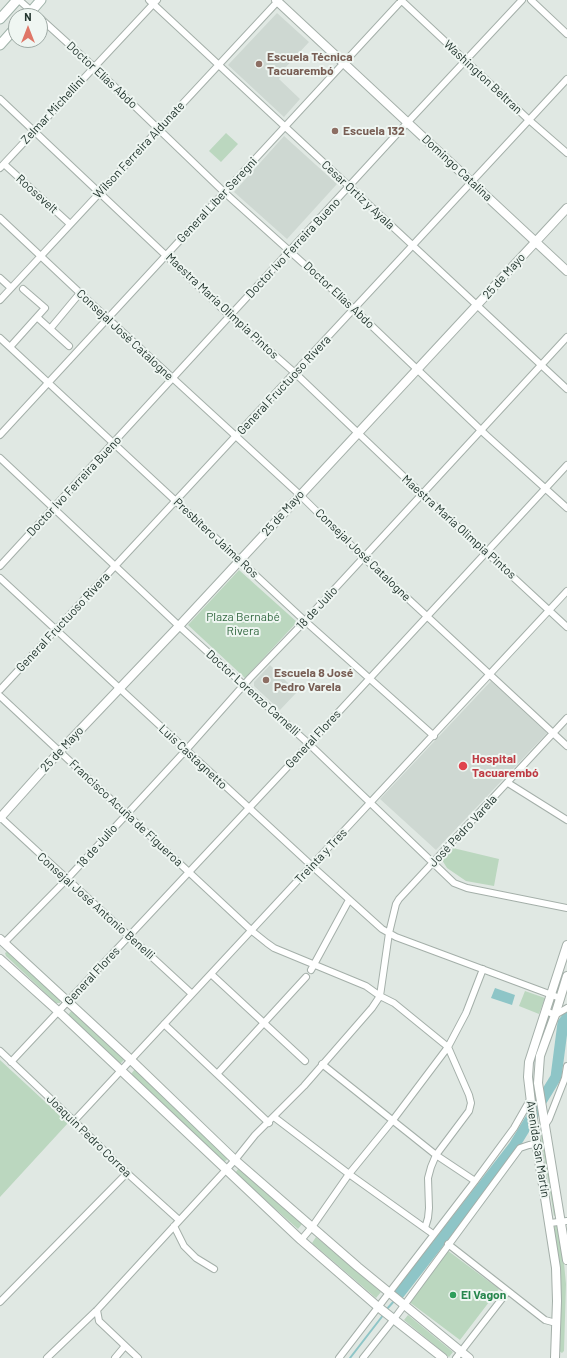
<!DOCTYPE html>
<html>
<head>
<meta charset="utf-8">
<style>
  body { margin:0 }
  #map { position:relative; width:567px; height:1358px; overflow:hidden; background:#e0e8e3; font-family:Barlow,sans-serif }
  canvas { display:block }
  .north { position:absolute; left:8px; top:8px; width:40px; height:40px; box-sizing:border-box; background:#eff6f2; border:1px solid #9da9a4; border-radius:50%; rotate:0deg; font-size:11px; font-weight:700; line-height:16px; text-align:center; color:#23362f }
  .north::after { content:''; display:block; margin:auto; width:14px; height:18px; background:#df7667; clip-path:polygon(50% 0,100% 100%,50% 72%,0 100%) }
</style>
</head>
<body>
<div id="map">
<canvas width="567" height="1358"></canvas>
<div class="north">N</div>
</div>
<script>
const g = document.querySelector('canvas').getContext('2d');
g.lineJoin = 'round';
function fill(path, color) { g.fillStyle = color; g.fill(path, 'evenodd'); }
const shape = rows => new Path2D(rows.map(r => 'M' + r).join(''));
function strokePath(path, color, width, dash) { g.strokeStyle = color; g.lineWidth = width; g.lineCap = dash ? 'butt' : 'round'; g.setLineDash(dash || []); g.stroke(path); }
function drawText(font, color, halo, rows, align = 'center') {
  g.font = font + ' Barlow,sans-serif'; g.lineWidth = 4; g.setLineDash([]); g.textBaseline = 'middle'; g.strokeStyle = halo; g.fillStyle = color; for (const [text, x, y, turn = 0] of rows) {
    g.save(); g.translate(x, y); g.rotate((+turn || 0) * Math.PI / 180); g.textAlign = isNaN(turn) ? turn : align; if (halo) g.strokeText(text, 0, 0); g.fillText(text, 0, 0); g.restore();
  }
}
const built = shape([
  [277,13,309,42,285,68,286,70,279,79,300,99,284,117,228,65],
  [284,136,337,184,287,239,234,192],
  [270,665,297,692,280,710,254,686,254,682],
  [491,681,547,733,436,850,380,799]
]);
const green = shape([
  [226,133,238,144,221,162,209,151],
  [239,570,297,622,245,678,188,625],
  [453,848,499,859,494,886,466,881,447,868,442,860],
  [8,951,60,999,60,1003,56,1003,6,956,5,953],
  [525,991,545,998,539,1014,519,1006],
  [72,1010,125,1059,120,1064,68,1015],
  [0,1060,68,1123,0,1197],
  [135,1069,229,1158,224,1162,131,1074],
  [542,1130,557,1215,554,1216,541,1138],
  [239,1168,302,1224,298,1229,235,1173],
  [557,1225,558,1227,563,1253,566,1284,564,1351,562,1353,559,1351,561,1284,554,1227],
  [316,1237,381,1292,376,1298,312,1243],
  [447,1250,499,1289,460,1340,408,1301],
  [408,1315,453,1352,449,1357,404,1320]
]);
const water = shape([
  [495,988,515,995,512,1005,491,998]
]);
const stream = shape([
  [386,1310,395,1300],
  [350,1358,384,1314]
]);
const river = shape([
  [399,1294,514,1146,556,1077,563,1023,567,1018]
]);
const minor = shape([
  [19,0,37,16],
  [149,0,567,389],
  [401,0,529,120,567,153],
  [531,0,567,34],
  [40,18,93,66,224,192,354,309,486,435,567,508],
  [0,99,230,316,295,373,422,494,486,552,567,627],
  [4,164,70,224],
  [0,168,157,0],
  [0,218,80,293,300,495,363,557,567,746],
  [0,278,11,288],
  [0,300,279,0],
  [38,318,69,346],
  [50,329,80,293],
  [0,338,305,621,434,736],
  [10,347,45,308,23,289],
  [0,435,402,0],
  [0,458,179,626,309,744,454,883,467,888,567,908],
  [0,566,407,123,522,0],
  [0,578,312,866,382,929,396,937,560,998],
  [0,690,567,79],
  [0,696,252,931,267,943,274,948,366,986,380,996,394,1003,448,1047,469,1095,471,1103,469,1111,436,1155,431,1167,428,1178,429,1208,428,1218,425,1228],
  [508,783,567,820],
  [0,817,192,994],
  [4,943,67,879,186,750,250,678,305,621,567,337],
  [311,970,349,900],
  [211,974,305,1061],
  [546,1011,555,1015,567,1008],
  [164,1024,269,1123],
  [0,1051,74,1121,127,1173,179,1220],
  [11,1062,309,744,567,465],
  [322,1064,436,1155,475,1181],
  [217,1074,306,977],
  [274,1117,349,1174,433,1234],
  [74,1121,567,591],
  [545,1125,549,1119,565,1078,567,1066],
  [550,1223,567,1221],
  [174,1226,184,1246,196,1258,214,1269],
  [301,1240,312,1227,349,1174,393,1120,448,1047,466,1013,483,969],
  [448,1244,545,1320,556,1323],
  [0,1302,127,1173],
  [97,1310,99,1321,138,1358],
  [47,1358,97,1310,235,1160,255,1135,304,1086,372,1008,380,996,389,933,396,904,399,899,567,718],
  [115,1358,125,1346],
  [339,1358,475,1181,514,1128,530,1100],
  [363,1358,394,1319,520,1148,529,1145,537,1144],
  [456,1358,508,1291]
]);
const tertiary = shape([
  [276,0,567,271],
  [0,818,60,751,179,626,567,208],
  [0,939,131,1060,235,1160,358,1267,469,1358],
  [0,959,59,1012,301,1240,377,1306,443,1358],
  [567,976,555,1015,540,1056,538,1083,567,1260],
  [555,1358,557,1301,556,1268,534,1128,528,1077,529,1062,567,945]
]);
const secondary = shape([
  [27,16,41,0],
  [0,19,17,0],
  [0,45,16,27]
]);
const markers = [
  [259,64,4,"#8d6e63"],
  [335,131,4,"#8d6e63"],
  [266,680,4,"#8d6e63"],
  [463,766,5,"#e0444e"],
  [453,1295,4,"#2e9e5b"]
];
const educationNames = [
  ["Escuela Técnica",267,57],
  ["Tacuarembó",267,71],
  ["Escuela 132",343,131],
  ["Escuela 8 José",274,673],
  ["Pedro Varela",274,687]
];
const streetNames = [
  ["Doctor Elías Abdo",102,75,43],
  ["Washington Beltran",483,77,43],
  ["Zelmar Michellini",53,110,-47],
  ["Wilson Ferreira Aldunate",139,150,-47],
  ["Domingo Catalina",457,168,43],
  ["Roosevelt",37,194,42],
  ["Cesar Ortiz y Ayala",358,195,43],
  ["General Líber Seregni",217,200,-47],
  ["Doctor Ivo Ferreira Bueno",293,248,-47],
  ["25 de Mayo",504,276,-48],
  ["Doctor Elías Abdo",339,295,43],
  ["Maestra María Olimpia Pintos",222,306,43],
  ["Consejal José Catalogne",125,335,43],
  ["General Fructuoso Rivera",284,385,-47],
  ["Doctor Ivo Ferreira Bueno",74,486,-47],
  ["25 de Mayo",283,513,-48],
  ["Maestra María Olimpia Pintos",459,527,42],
  ["Presbítero Jaime Ros",216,538,43],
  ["Consejal José Catalogne",363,555,44],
  ["18 de Julio",317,608,-47],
  ["General Fructuoso Rivera",63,622,-47],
  ["Doctor Lorenzo Carnelli",253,693,42],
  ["General Flores",313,739,-47],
  ["25 de Mayo",62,749,-47],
  ["Luis Castagnetto",193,757,43],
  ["Francisco Acuña de Figueroa",126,813,43],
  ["José Pedro Varela",463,831,-47],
  ["18 de Julio",97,846,-48],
  ["Treinta y Tres",321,856,-47],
  ["Consejal José Antonio Benelli",96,906,42],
  ["General Flores",92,976,-47],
  ["Joaquin Pedro Correa",89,1136,44],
  ["Avenida San Martín",538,1149,81]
];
const parkNames = [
  ["Plaza Bernabé",243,617],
  ["Rivera",243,631]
];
const healthNames = [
  ["Hospital",472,759],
  ["Tacuarembó",472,773]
];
const leisureNames = [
  ["El Vagon",461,1295]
];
fill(built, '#ced8d2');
fill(green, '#bbd7bf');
fill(water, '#8ec5c7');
strokePath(stream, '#8ec5c7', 2);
strokePath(river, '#8ec5c7', 11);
strokePath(minor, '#a4afa9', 8);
strokePath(tertiary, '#a4afa9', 10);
strokePath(secondary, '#a0b3aa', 11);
strokePath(minor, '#fff', 6);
strokePath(tertiary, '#fff', 8);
strokePath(secondary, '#fff', 9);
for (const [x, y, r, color] of markers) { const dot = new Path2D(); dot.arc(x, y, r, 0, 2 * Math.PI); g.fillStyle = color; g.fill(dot); strokePath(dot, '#eff6f2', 1.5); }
drawText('bold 12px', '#785e54', '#eff6f2', educationNames, 'left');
drawText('12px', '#23362f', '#eff6f2', streetNames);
drawText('12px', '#326840', '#eff6f2', parkNames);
drawText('bold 12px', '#be3a42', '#eff6f2', healthNames, 'left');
drawText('bold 12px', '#27864d', '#eff6f2', leisureNames, 'left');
</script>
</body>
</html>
